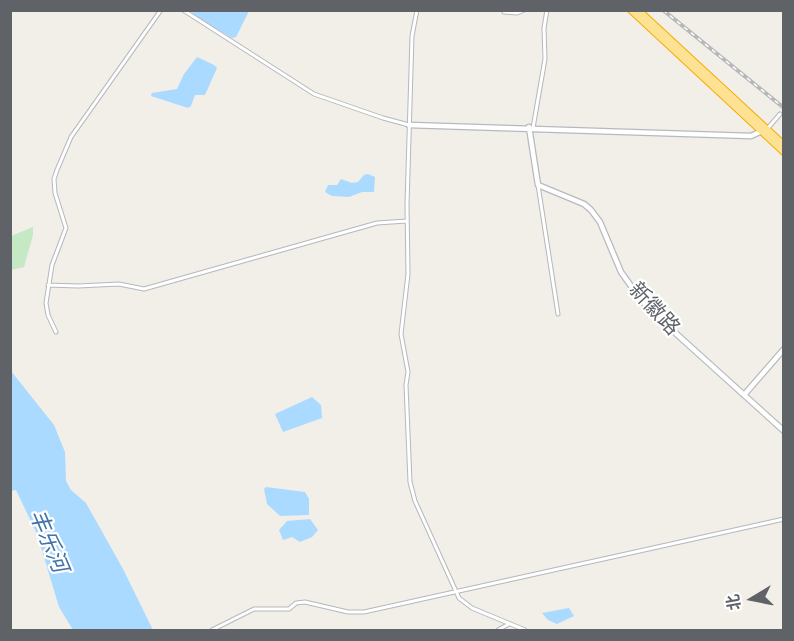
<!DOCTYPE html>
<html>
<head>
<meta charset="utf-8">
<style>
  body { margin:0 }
  #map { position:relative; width:794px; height:641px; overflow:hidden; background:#f1efe8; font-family:Cabin,"Noto Sans SC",sans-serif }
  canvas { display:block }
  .frame { position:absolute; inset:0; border:12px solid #5f6368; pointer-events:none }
  .north { position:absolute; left:722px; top:569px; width:60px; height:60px; -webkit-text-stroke:4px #fff; paint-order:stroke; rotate:260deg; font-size:16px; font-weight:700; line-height:24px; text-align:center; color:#5f6368 }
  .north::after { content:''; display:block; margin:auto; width:21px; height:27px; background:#5f6368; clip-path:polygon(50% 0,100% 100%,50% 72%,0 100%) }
</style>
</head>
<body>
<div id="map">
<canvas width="794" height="641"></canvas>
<div class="frame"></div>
<div class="north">北</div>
</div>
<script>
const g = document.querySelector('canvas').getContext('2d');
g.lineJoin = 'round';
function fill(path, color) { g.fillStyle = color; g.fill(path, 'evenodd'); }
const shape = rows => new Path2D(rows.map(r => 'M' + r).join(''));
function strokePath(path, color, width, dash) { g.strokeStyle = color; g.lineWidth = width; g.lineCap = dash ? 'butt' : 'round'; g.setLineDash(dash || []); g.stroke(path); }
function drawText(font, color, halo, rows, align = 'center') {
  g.font = font + ' Cabin,"Noto Sans SC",sans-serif'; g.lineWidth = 4.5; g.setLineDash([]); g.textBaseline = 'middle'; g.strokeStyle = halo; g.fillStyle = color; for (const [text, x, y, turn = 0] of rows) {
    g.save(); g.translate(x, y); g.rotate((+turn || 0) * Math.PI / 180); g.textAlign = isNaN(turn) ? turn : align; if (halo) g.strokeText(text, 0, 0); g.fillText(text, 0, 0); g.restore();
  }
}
const green = shape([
  [33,227,33,235,24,267,11,270,11,236]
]);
const water = shape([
  [190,11,249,11,236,37,232,38,193,15,193,13],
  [197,57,214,65,217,68,205,95,195,95,191,106,188,108,151,96,152,93,177,89,184,74],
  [368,174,375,177,374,192,362,192,349,197,332,196,325,192,328,185,337,185,341,179,352,183,358,182,364,175],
  [11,371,54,425,65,452,66,481,71,490,86,503,123,569,153,630,73,630,59,607,37,534,16,490,11,491],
  [312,397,321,405,322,418,283,432,275,414],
  [266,487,305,492,309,499,309,515,280,516,267,504,264,489],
  [310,519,318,530,312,537,300,542,292,537,283,540,279,530,287,521],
  [569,608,574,616,557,624,548,620,542,613]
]);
const street = shape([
  [183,10,314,94,383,118,409,125],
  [417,10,412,36,407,205,408,274,401,334,408,372,406,385,410,482,415,501,459,598,472,608,525,630],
  [504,12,517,13,524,10],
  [533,128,545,59,544,28,547,10],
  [768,128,780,114],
  [538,185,558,314],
  [48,285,78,286,119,284,144,289,377,223,407,221],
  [56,332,48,315,46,303,52,265,66,228,55,193,54,179,57,170,71,137,161,10],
  [212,630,254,609,289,609,296,603,305,602,348,612,364,612,784,519],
  [498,630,509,624]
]);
const secondary = shape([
  [409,125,751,136,762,131],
  [529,127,538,185,584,204,591,210,600,222,621,272,641,300,661,320,784,431],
  [744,395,784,349]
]);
const highway = shape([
  [631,10,784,152],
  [638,10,784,145]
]);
const rail = shape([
  [663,10,784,108]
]);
const streetNames = [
  ["新徽路",654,309,47]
];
const waterNames = [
  ["丰乐河",48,541,67]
];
fill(green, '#c5e8c5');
fill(water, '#aadaff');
strokePath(street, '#b5b8bc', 5);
strokePath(secondary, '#b6babf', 7);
strokePath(highway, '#f9ab00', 8);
strokePath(street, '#fff', 3);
strokePath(secondary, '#fff', 4.5);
strokePath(highway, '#fde293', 6);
strokePath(rail, '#b6b7b8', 4);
strokePath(rail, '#fff', 1.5, [4.5]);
drawText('21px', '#5f6368', '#fff', streetNames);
drawText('italic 22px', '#4174aa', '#fff', waterNames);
</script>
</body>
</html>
